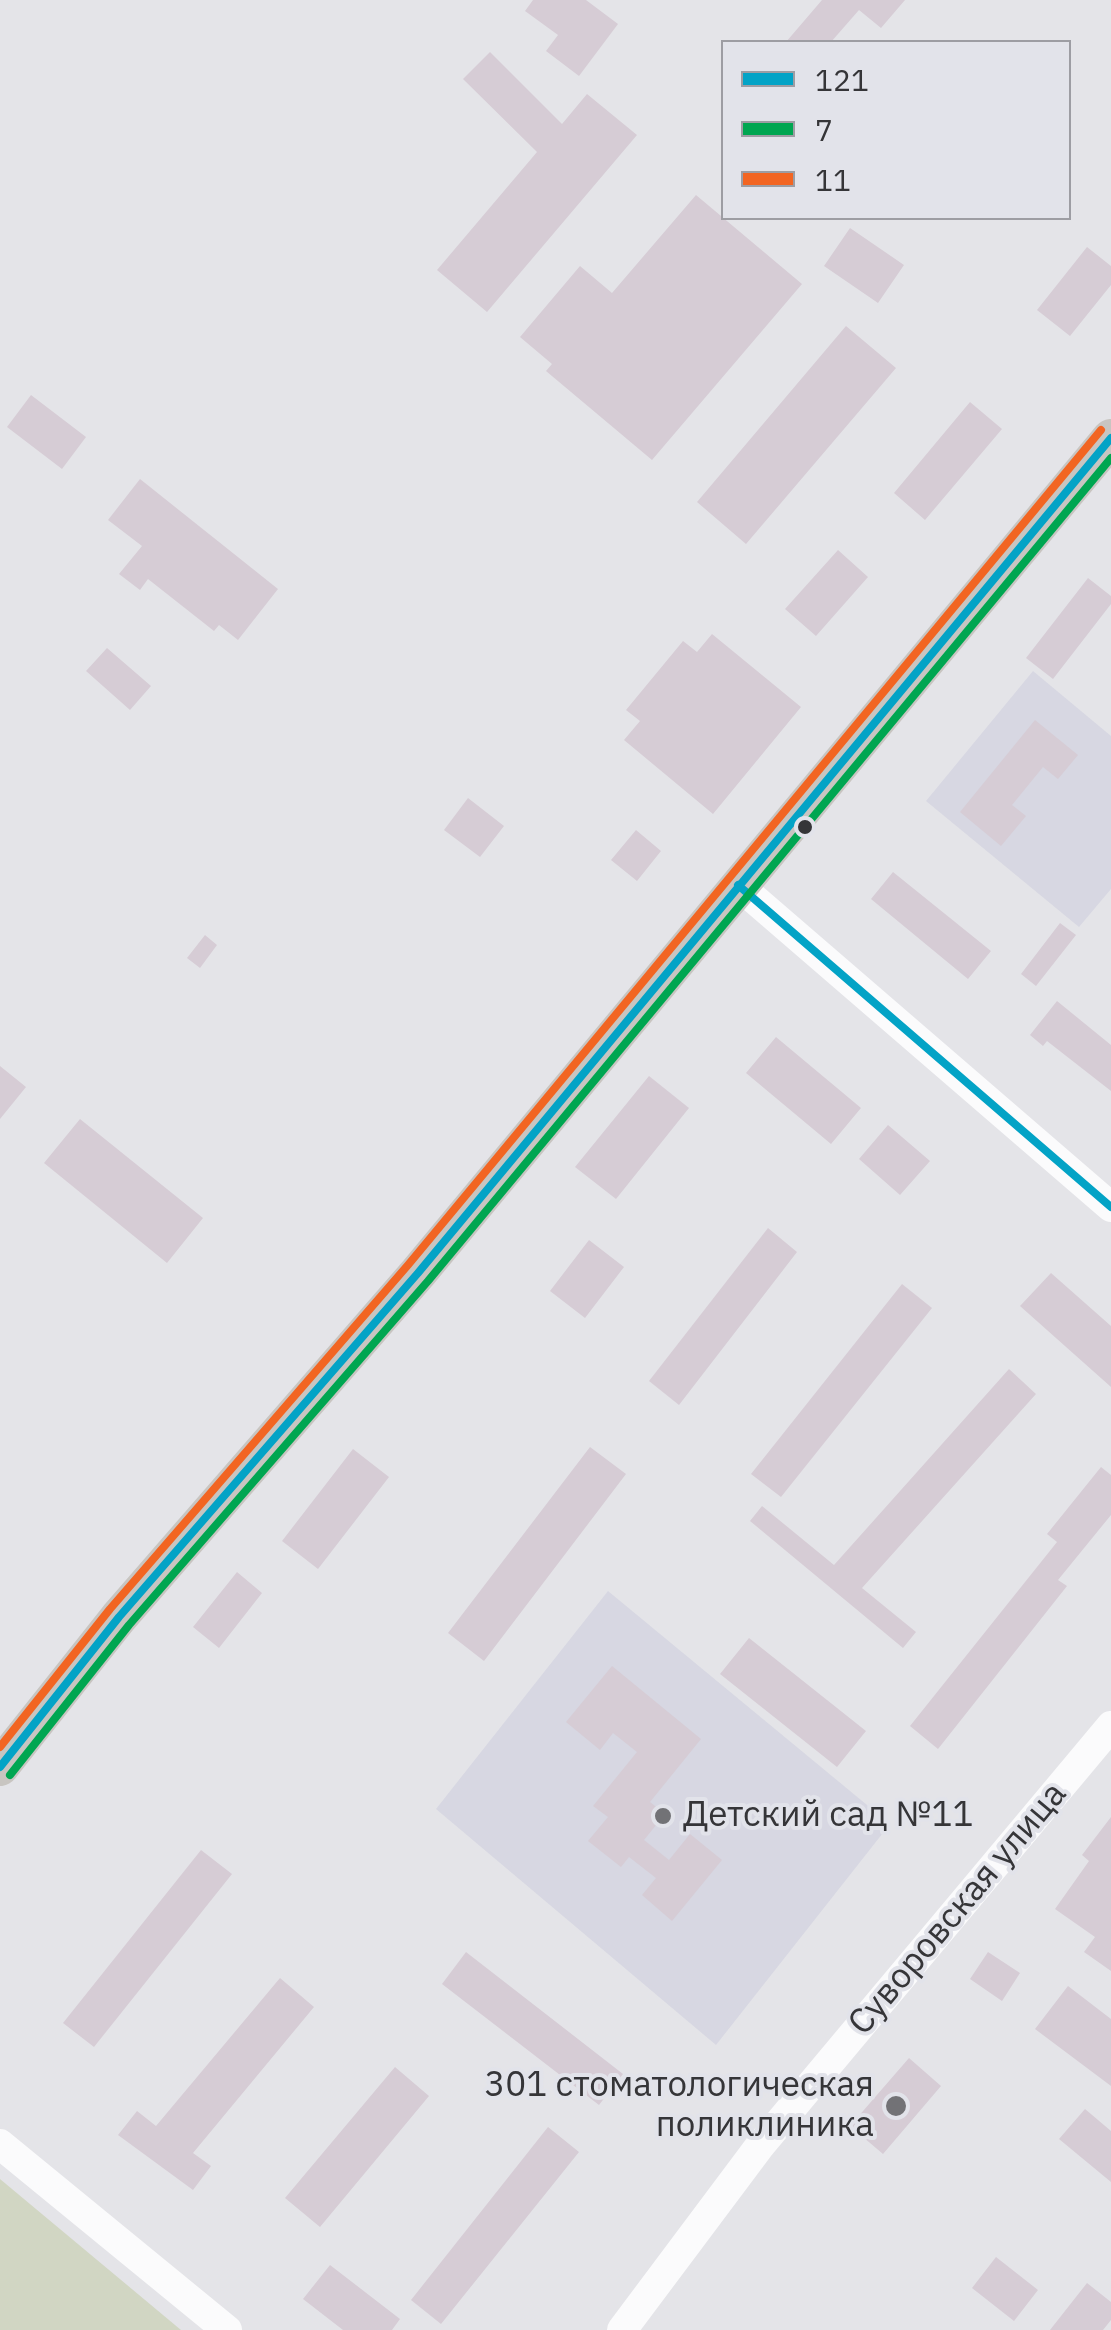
<!DOCTYPE html>
<html>
<head>
<meta charset="utf-8">
<style>
  body { margin:0 }
  #map { position:relative; width:1111px; height:2330px; overflow:hidden; background:#e4e4e8; font-family:"IBM Plex Sans",sans-serif }
  canvas { display:block }
  .legend { position:absolute; left:721px; top:40px; width:350px; height:180px; box-sizing:border-box; background:#e2e3ea; border:2px solid #9d9da3; margin:0; padding:12px 18px; list-style:none; font-size:30px; color:#353538 }
  .legend li { display:flex; align-items:center; gap:20px; height:50px }
  .legend b { width:50px; border:2px solid #9d9da3 }
</style>
</head>
<body>
<div id="map">
<canvas width="1111" height="2330"></canvas>
<ul class="legend">
<li><b style="height:12px;background:#03a3c6"></b>121</li>
<li><b style="height:12px;background:#00a651"></b>7</li>
<li><b style="height:12px;background:#f26522"></b>11</li>
</ul>
</div>
<script>
const g = document.querySelector('canvas').getContext('2d');
g.lineJoin = 'round';
function fill(path, color) { g.fillStyle = color; g.fill(path, 'evenodd'); }
const shape = rows => new Path2D(rows.map(r => 'M' + r).join(''));
function strokePath(path, color, width, dash) { g.strokeStyle = color; g.lineWidth = width; g.lineCap = dash ? 'butt' : 'round'; g.setLineDash(dash || []); g.stroke(path); }
function drawText(font, color, halo, rows, align = 'center') {
  g.font = font + ' "IBM Plex Sans",sans-serif'; g.lineWidth = 8; g.setLineDash([]); g.textBaseline = 'middle'; g.strokeStyle = halo; g.fillStyle = color; for (const [text, x, y, turn = 0] of rows) {
    g.save(); g.translate(x, y); g.rotate((+turn || 0) * Math.PI / 180); g.textAlign = isNaN(turn) ? turn : align; if (halo) g.strokeText(text, 0, 0); g.fillText(text, 0, 0); g.restore();
  }
}
const built = shape([
  [1033,671,1111,736,1111,889,1079,927,926,801],
  [608,1591,890,1824,716,2045,436,1809]
]);
const green = shape([
  [0,2179,181,2330,0,2330]
]);
const building = shape([
  [533,0,586,0,618,24,579,76,546,51,558,35,525,11],
  [822,0,905,0,881,28,859,10,831,42,786,42],
  [490,52,562,124,587,94,637,135,487,312,437,270,537,152,463,79],
  [696,195,802,284,652,460,546,371,552,364,520,337,580,266,612,293],
  [850,228,904,265,878,303,824,266],
  [1087,247,1111,266,1111,285,1070,336,1037,310],
  [846,326,896,368,746,544,697,502],
  [31,395,86,437,62,469,7,427],
  [970,402,1002,429,925,520,894,493],
  [140,479,278,589,238,640,219,625,214,631,148,579,140,590,119,574,142,546,108,520],
  [838,550,868,577,816,636,785,609],
  [1088,578,1111,596,1111,604,1053,679,1026,658],
  [712,634,801,707,713,814,624,740,640,721,626,710,683,641,697,652],
  [107,648,151,686,130,710,86,671],
  [1035,720,1078,755,1058,779,1043,767,1012,805,1026,816,1001,846,960,812],
  [468,798,504,826,480,857,444,830],
  [636,830,661,851,637,881,611,860],
  [893,872,991,951,968,979,871,899],
  [1060,923,1076,935,1036,986,1021,974],
  [205,935,217,945,200,968,187,958],
  [1057,1001,1111,1045,1111,1091,1047,1041,1043,1046,1030,1035],
  [776,1037,861,1108,831,1144,746,1073],
  [0,1066,26,1087,0,1119],
  [649,1076,689,1108,616,1199,575,1167],
  [80,1119,203,1218,167,1263,44,1163],
  [888,1125,930,1161,900,1195,859,1159],
  [768,1228,797,1252,679,1405,649,1381],
  [589,1240,624,1267,585,1318,550,1291],
  [1051,1273,1111,1326,1111,1387,1020,1306],
  [902,1284,932,1308,781,1497,751,1474],
  [1009,1369,1036,1394,862,1588,916,1632,903,1648,750,1521,762,1506,834,1565],
  [590,1447,626,1474,484,1661,448,1633],
  [353,1449,389,1477,318,1569,282,1541],
  [1101,1467,1111,1475,1111,1515,1058,1580,1067,1586,938,1749,910,1726,1057,1542,1047,1534],
  [237,1572,262,1593,219,1648,193,1627],
  [749,1638,866,1731,837,1767,720,1674],
  [612,1666,701,1739,650,1802,665,1814,644,1840,669,1860,690,1834,722,1860,672,1921,642,1895,656,1878,629,1857,621,1867,588,1841,608,1817,593,1806,637,1752,613,1733,600,1750,566,1722],
  [1111,1817,1111,1971,1084,1952,1095,1937,1055,1909,1089,1861,1082,1855],
  [201,1850,232,1874,94,2047,63,2023],
  [466,1952,623,2074,599,2105,442,1984],
  [988,1952,1020,1973,1002,2001,970,1979],
  [280,1978,314,2007,193,2153,211,2166,193,2190,118,2135,137,2111,156,2126],
  [1068,1986,1111,2019,1111,2086,1035,2029],
  [909,2058,941,2086,883,2154,850,2126],
  [395,2067,429,2096,320,2227,285,2198],
  [1085,2109,1111,2131,1111,2182,1059,2139],
  [548,2127,579,2152,441,2324,411,2300],
  [996,2257,1038,2290,1014,2321,972,2288],
  [330,2265,400,2319,392,2330,343,2330,303,2299],
  [1087,2283,1111,2302,1111,2320,1103,2330,1050,2330]
]);
const minor = shape([
  [738,885,1111,1207],
  [0,2144,227,2330],
  [622,2330,759,2147,1111,1726]
]);
const major = shape([
  [0,1767,119,1617,418,1273,1111,438]
]);
const bus1 = shape([
  [738,885,1111,1207],
  [0,1767,119,1617,418,1273,1111,438]
]);
const bus2 = shape([
  [10,1775,129,1625,428,1281,1111,458]
]);
const bus3 = shape([
  [0,1747,110,1609,408,1265,1101,430]
]);
const markers = [
  [805,827,9,"#353538"],
  [663,1816,10,"#727276"],
  [896,2106,12,"#727276"]
];
const poiNames = [
  ["Детский сад №11",683,1816],
  ["301 стоматологическая",874,2086,"right"],
  ["поликлиника",874,2126,"right"]
];
const streetNames = [
  ["Суворовская улица",958,1909,-50]
];
fill(built, '#d7d7e2');
fill(green, '#d1d6c3');
fill(building, '#d6ccd5');
strokePath(minor, '#fbfbfc', 30);
strokePath(major, '#c8c5c1', 38);
strokePath(bus1, '#03a3c6', 8);
strokePath(bus2, '#00a651', 8);
strokePath(bus3, '#f26522', 8);
for (const [x, y, r, color] of markers) { const dot = new Path2D(); dot.arc(x, y, r, 0, 2 * Math.PI); g.fillStyle = color; g.fill(dot); strokePath(dot, '#e2e3ea', 4); }
drawText('35px', '#353538', '#e2e3ea', poiNames, 'left');
drawText('35px', '#353538', '#e2e3ea', streetNames);
</script>
</body>
</html>
